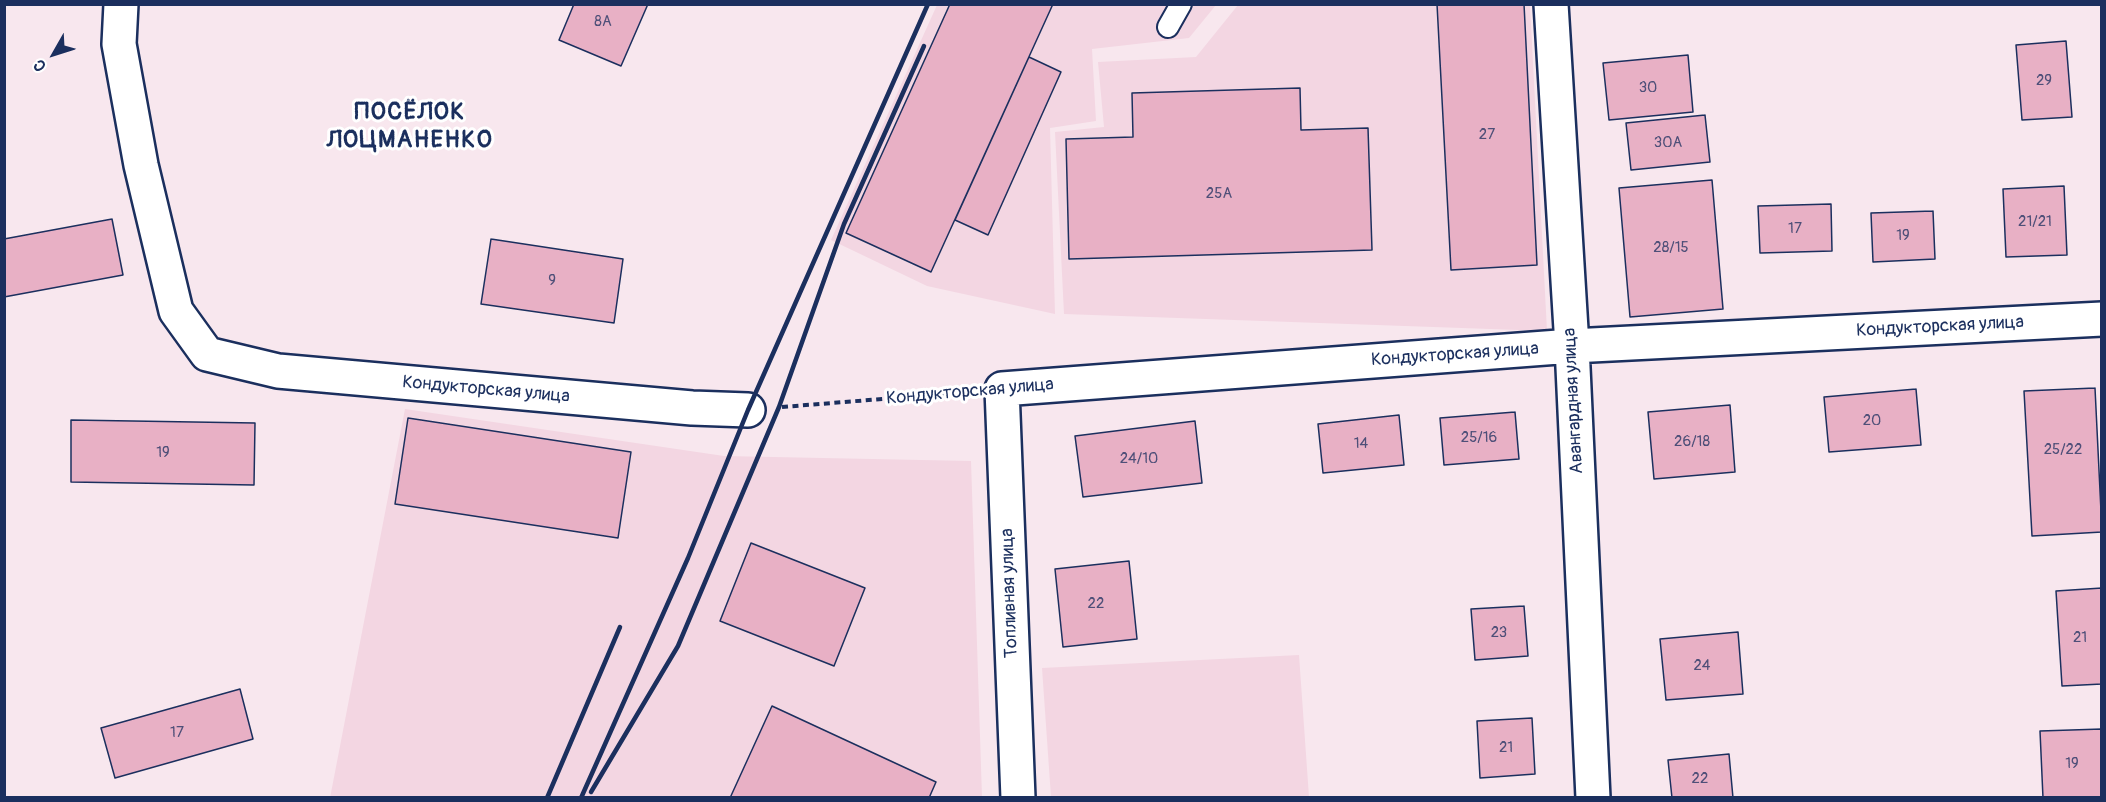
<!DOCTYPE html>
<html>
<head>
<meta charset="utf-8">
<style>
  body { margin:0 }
  #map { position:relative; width:2106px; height:802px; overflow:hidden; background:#f8e7ee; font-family:Pangolin,sans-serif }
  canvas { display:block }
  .frame { position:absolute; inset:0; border:6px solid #1b2f5e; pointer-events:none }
  .north { position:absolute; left:24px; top:24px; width:60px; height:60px; -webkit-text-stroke:4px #fff; paint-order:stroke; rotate:231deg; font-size:16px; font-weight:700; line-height:24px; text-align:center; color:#1b2f5e }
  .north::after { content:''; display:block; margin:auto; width:21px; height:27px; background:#1b2f5e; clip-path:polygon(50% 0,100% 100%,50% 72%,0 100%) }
</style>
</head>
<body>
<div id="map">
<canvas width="2106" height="802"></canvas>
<div class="frame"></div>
<div class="north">С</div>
</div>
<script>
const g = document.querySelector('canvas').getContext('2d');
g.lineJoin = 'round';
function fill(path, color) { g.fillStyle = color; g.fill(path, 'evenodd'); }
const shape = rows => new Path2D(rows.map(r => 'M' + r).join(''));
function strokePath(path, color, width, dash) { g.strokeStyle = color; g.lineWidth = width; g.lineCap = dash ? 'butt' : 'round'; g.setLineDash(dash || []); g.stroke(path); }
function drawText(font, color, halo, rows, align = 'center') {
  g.font = font + ' Pangolin,sans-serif'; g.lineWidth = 6; g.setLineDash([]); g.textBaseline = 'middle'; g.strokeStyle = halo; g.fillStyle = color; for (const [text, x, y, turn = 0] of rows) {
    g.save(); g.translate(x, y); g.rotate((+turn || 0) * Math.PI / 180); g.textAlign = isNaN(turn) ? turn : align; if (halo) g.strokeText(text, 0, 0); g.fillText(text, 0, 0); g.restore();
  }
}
const built = shape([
  [937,5,1216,5,1189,38,1092,49,1096,121,1050,128,1055,314,927,286,831,240],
  [1238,5,1530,5,1547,331,1064,314,1055,132,1104,127,1098,62,1196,57],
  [405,409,724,456,971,461,982,797,330,798],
  [1299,655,1309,797,1051,797,1042,668]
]);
const building = shape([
  [574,4,648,4,621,66,559,40,574,4],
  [950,4,1053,4,931,272,846,233,950,4],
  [1437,4,1524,4,1537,265,1451,270,1437,4],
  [2066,41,2072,117,2022,120,2016,45,2066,41],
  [1688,55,1693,112,1609,120,1603,63,1688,55],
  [1029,57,1061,72,988,235,955,220,1029,57],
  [1300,88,1301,130,1368,128,1372,250,1069,259,1066,139,1133,137,1132,93,1300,88],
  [1705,115,1710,162,1631,170,1626,123,1705,115],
  [1712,180,1723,309,1630,317,1619,188,1712,180],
  [2064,186,2067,255,2006,257,2003,189,2064,186],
  [1831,204,1832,251,1760,253,1758,206,1831,204],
  [1933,211,1935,259,1873,262,1871,213,1933,211],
  [112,219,123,275,4,297,4,239,112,219],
  [491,239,623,259,614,323,481,304,491,239],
  [2095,388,2102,532,2032,536,2024,391,2095,388],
  [1916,389,1921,445,1829,452,1824,397,1916,389],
  [1730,405,1735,472,1654,479,1648,412,1730,405],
  [1515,412,1519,459,1444,465,1440,418,1515,412],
  [1399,415,1404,465,1323,473,1318,424,1399,415],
  [408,418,631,452,618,538,395,504,408,418],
  [71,420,255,423,254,485,71,482,71,420],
  [1195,421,1202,483,1083,497,1075,436,1195,421],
  [751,543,865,588,834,666,720,621,751,543],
  [1129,561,1137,639,1063,647,1055,569,1129,561],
  [2102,588,2102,684,2062,686,2056,591,2102,588],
  [1524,606,1528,656,1475,660,1471,609,1524,606],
  [1738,632,1743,694,1666,700,1660,639,1738,632],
  [240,689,253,739,115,778,101,728,240,689],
  [772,706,936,782,929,798,730,798,772,706],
  [1532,718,1535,774,1480,778,1477,721,1532,718],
  [2102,729,2102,798,2043,798,2040,731,2102,729],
  [1729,754,1733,798,1672,798,1668,760,1729,754]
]);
const path = shape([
  [782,407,969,392]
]);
const service = shape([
  [1168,27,1181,4]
]);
const minor = shape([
  [121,4,119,44,141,165,176,311,207,354,278,371,692,408,748,410],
  [1551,4,1572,346,1593,798],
  [1018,798,1002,389,1572,346,2102,319]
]);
const rail = shape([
  [591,792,678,646,779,407,844,224,924,46],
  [547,798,620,627],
  [581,798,688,558,748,410,928,4]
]);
const numberNames = [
  ["8А",603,22],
  ["29",2044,81],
  ["30",1648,88],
  ["27",1487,135],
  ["30А",1668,143],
  ["25А",1219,194],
  ["21/21",2035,222],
  ["17",1795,229],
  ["19",1903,236],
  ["28/15",1671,248],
  ["9",552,281],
  ["20",1872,421],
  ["25/16",1479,438],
  ["26/18",1692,442],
  ["14",1361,444],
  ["25/22",2063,450],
  ["19",163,453],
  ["24/10",1139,459],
  ["22",1096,604],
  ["23",1499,633],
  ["21",2080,638],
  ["24",1702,666],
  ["17",177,733],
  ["21",1506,748],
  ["19",2072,764],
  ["22",1700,779]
];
const streetNames = [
  ["Кондукторская улица",1940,327,-3],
  ["Кондукторская улица",1455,355,-4],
  ["Кондукторская улица",486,390,5],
  ["Кондукторская улица",970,392,-5],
  ["Авангардная улица",1574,401,-93],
  ["Топливная улица",1010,593,-92]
];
const districtNames = [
  ["ПОСЁЛОК",410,113],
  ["ЛОЦМАНЕНКО",410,141]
];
fill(built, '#f3d6e2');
fill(building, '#e8b0c5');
strokePath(building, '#1b2f5e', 1.5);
strokePath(service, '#1b2f5e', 24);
strokePath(minor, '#1b2f5e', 38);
strokePath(path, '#1b2f5e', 4, [6, 4.5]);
strokePath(service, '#fff', 20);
strokePath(minor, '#fff', 33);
strokePath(rail, '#1b2f5e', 4.5);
drawText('15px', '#4e4f78', null, numberNames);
drawText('18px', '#1b2f5e', '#fff', streetNames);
g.letterSpacing = '1.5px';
drawText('bold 24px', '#1b2f5e', '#fff', districtNames);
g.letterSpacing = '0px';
</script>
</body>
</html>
